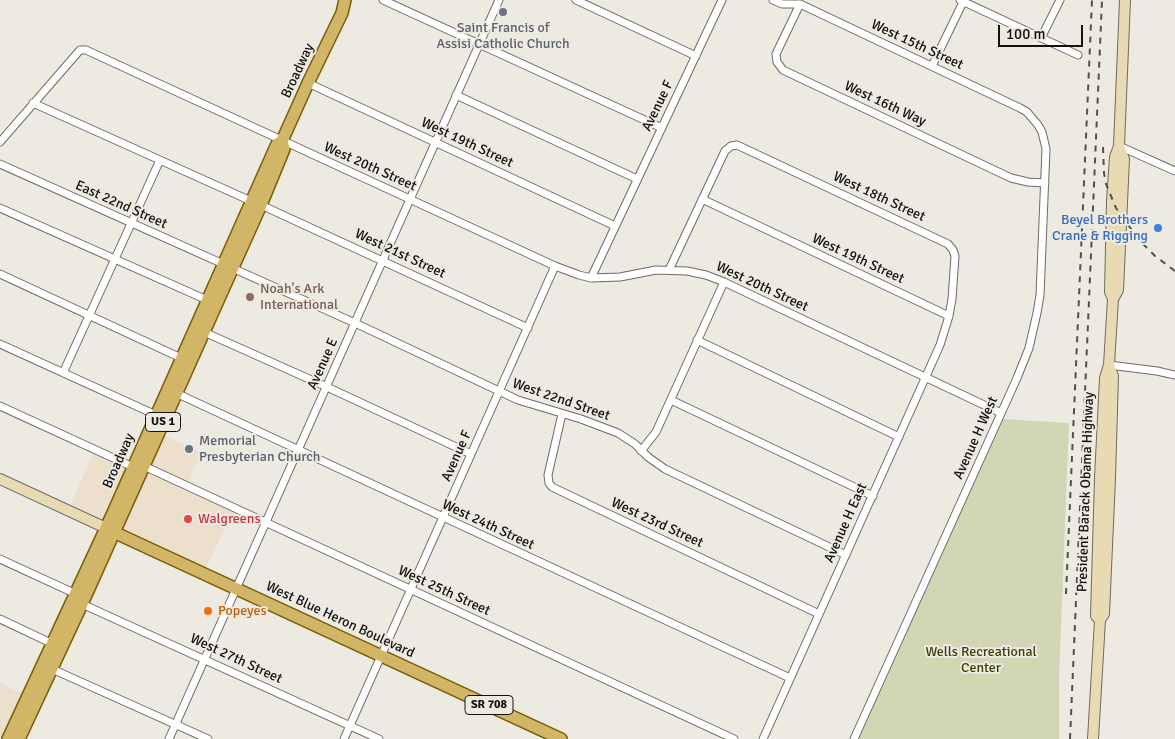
<!DOCTYPE html>
<html>
<head>
<meta charset="utf-8">
<style>
  body { margin:0 }
  #map { position:relative; width:1175px; height:739px; overflow:hidden; background:#edeae2; font-family:Signika,sans-serif }
  canvas { display:block }
  .scale { position:absolute; left:998px; top:25px; width:85px; height:22px; box-sizing:border-box; border:2px solid #13120f; border-top:0; padding-left:6px; font-size:15px; line-height:18px; white-space:nowrap; color:#13120f; -webkit-text-stroke:4px #edeae2; paint-order:stroke }
</style>
</head>
<body>
<div id="map">
<canvas width="1175" height="739"></canvas>
<div class="scale">100 m</div>
</div>
<script>
const g = document.querySelector('canvas').getContext('2d');
g.lineJoin = 'round';
function fill(path, color) { g.fillStyle = color; g.fill(path, 'evenodd'); }
const shape = rows => new Path2D(rows.map(r => 'M' + r).join(''));
function strokePath(path, color, width, dash) { g.strokeStyle = color; g.lineWidth = width; g.lineCap = dash ? 'butt' : 'round'; g.setLineDash(dash || []); g.stroke(path); }
function drawText(font, color, halo, rows, align = 'center') {
  g.font = font + ' Signika,sans-serif'; g.lineWidth = 4; g.setLineDash([]); g.textBaseline = 'middle'; g.strokeStyle = halo; g.fillStyle = color; for (const [text, x, y, turn = 0] of rows) {
    g.save(); g.translate(x, y); g.rotate((+turn || 0) * Math.PI / 180); g.textAlign = isNaN(turn) ? turn : align; if (halo) g.strokeText(text, 0, 0); g.fillText(text, 0, 0); g.restore();
  }
}
const commercial = shape([
  [163,435,201,453,185,490,233,511,206,568,71,505,93,453,145,475],
  [0,683,23,694,1,739,0,739]
]);
const green = shape([
  [1002,419,1069,423,1059,677,1059,739,859,739]
]);
const minor = shape([
  [383,0,662,128],
  [576,0,696,56],
  [773,0,782,4,800,4,1020,108,1027,112,1038,125,1042,132,1046,149,1040,295,1037,313,1029,348,1017,378,854,739],
  [960,0,1078,55],
  [800,4,776,54,777,62,783,70,1011,178,1028,182,1045,183],
  [1041,38,1060,0],
  [932,66,964,0],
  [308,83,615,226],
  [456,95,637,179],
  [33,103,251,201],
  [0,142,80,50,86,50,555,266,579,275,591,278,620,277,656,270,687,271,706,275,724,282,1001,413],
  [1119,146,1175,171],
  [0,164,355,323,518,400,581,419,618,433,635,444,648,457,665,469,846,555],
  [702,199,949,316],
  [261,205,528,328],
  [0,208,207,300],
  [669,270,725,151,731,146,737,145,948,244,953,250,955,256,952,299,949,316,940,345,763,739],
  [0,274,181,358],
  [591,278,722,0],
  [204,332,327,387,471,454],
  [697,340,899,437],
  [0,344,156,415],
  [1109,365,1157,371,1175,375],
  [63,373,160,160],
  [176,393,790,678],
  [671,400,873,496],
  [0,406,133,467],
  [562,414,548,475,549,483,552,487,819,614],
  [641,451,656,432,724,282],
  [144,466,734,739],
  [0,559,76,594],
  [82,604,379,739],
  [0,619,53,644],
  [52,669,208,739],
  [169,739,499,0],
  [344,739,555,266]
]);
const secondary = shape([
  [1113,299,1110,292,1112,201,1115,157,1119,146,1125,0],
  [0,479,106,528],
  [1100,620,1096,616,1100,478,1105,378,1109,365,1113,299,1118,290,1124,159,1119,146],
  [1093,739,1100,620,1104,614,1110,478,1113,376,1109,365]
]);
const primary = shape([
  [107,529,561,739],
  [8,739,112,515,277,144,282,141,308,83,342,13,345,0],
  [19,739,82,604,261,205,284,149,282,141]
]);
const rail = shape([
  [1103,147,1104,173,1106,184,1116,208,1139,240,1155,256,1175,271],
  [1066,594,1092,0],
  [1070,739,1102,0]
]);
const markers = [
  [503,12,5,"#6b7280"],
  [1158,228,5,"#3f7fe0"],
  [250,297,5,"#8d6e63"],
  [189,449,5,"#6b7280"],
  [188,519,5,"#e0444e"],
  [208,611,5,"#e8710a"]
];
const shields = [
  [163,422,35],
  [489,705,48]
];
const shieldNames = [
  ["US 1",163,422],
  ["SR 708",489,705]
];
const worshipNames = [
  ["Saint Francis of",503,28],
  ["Assisi Catholic Church",503,44],
  ["Memorial",199,441,"left"],
  ["Presbyterian Church",199,457,"left"]
];
const streetNames = [
  ["West 15th Street",917,45,25],
  ["Broadway",298,71,-65],
  ["West 16th Way",885,104,25],
  ["Avenue F",658,106,-64],
  ["West 19th Street",467,143,25],
  ["West 20th Street",370,167,24],
  ["West 18th Street",879,197,25],
  ["East 22nd Street",121,205,24],
  ["West 21st Street",400,254,25],
  ["West 19th Street",858,259,25],
  ["West 20th Street",762,287,25],
  ["Avenue E",323,364,-66],
  ["West 22nd Street",561,400,19],
  ["Avenue H West",976,438,-66],
  ["Avenue F",457,456,-66],
  ["Broadway",119,461,-66],
  ["President Barack Obama Highway",1086,492,-88],
  ["West 23rd Street",657,523,25],
  ["Avenue H East",846,523,-66],
  ["West 24th Street",488,525,25],
  ["West 25th Street",444,591,25],
  ["West Blue Heron Boulevard",340,620,25],
  ["West 27th Street",236,659,25]
];
const shopNames = [
  ["Beyel Brothers",1148,220],
  ["Crane & Rigging",1148,236]
];
const educationNames = [
  ["Noah's Ark",260,289],
  ["International",260,305]
];
const healthNames = [
  ["Walgreens",198,519]
];
const foodNames = [
  ["Popeyes",218,611]
];
const parkNames = [
  ["Wells Recreational",981,652],
  ["Center",981,668]
];
fill(commercial, '#ecdfcb');
fill(green, '#d1d6b4');
strokePath(minor, '#6d6b63', 9);
strokePath(secondary, '#6d6b63', 12);
strokePath(primary, '#7a5d07', 14);
strokePath(minor, '#fff', 7);
strokePath(secondary, '#e8dbb3', 10);
strokePath(primary, '#d1b667', 11);
strokePath(rail, '#51504b', 2, [6, 6]);
for (const [x, y, r, color] of markers) { const dot = new Path2D(); dot.arc(x, y, r, 0, 2 * Math.PI); g.fillStyle = color; g.fill(dot); strokePath(dot, '#edeae2', 2); }
for (const [x, y, w] of shields) { const box = new Path2D(); box.roundRect(x - w / 2, y - 9.5, w, 19, 4); g.fillStyle = '#edeae2'; g.fill(box); strokePath(box, '#13120f', 1); }
drawText('bold 12px', '#13120f', null, shieldNames);
drawText('14px', '#5b616d', '#edeae2', worshipNames);
drawText('14px', '#13120f', '#edeae2', streetNames);
drawText('14px', '#366cbe', '#edeae2', shopNames, 'right');
drawText('14px', '#785e54', '#edeae2', educationNames, 'left');
drawText('14px', '#be3a42', '#edeae2', healthNames, 'left');
drawText('14px', '#c56008', '#edeae2', foodNames, 'left');
drawText('14px', '#3b3f06', '#edeae2', parkNames);
</script>
</body>
</html>
